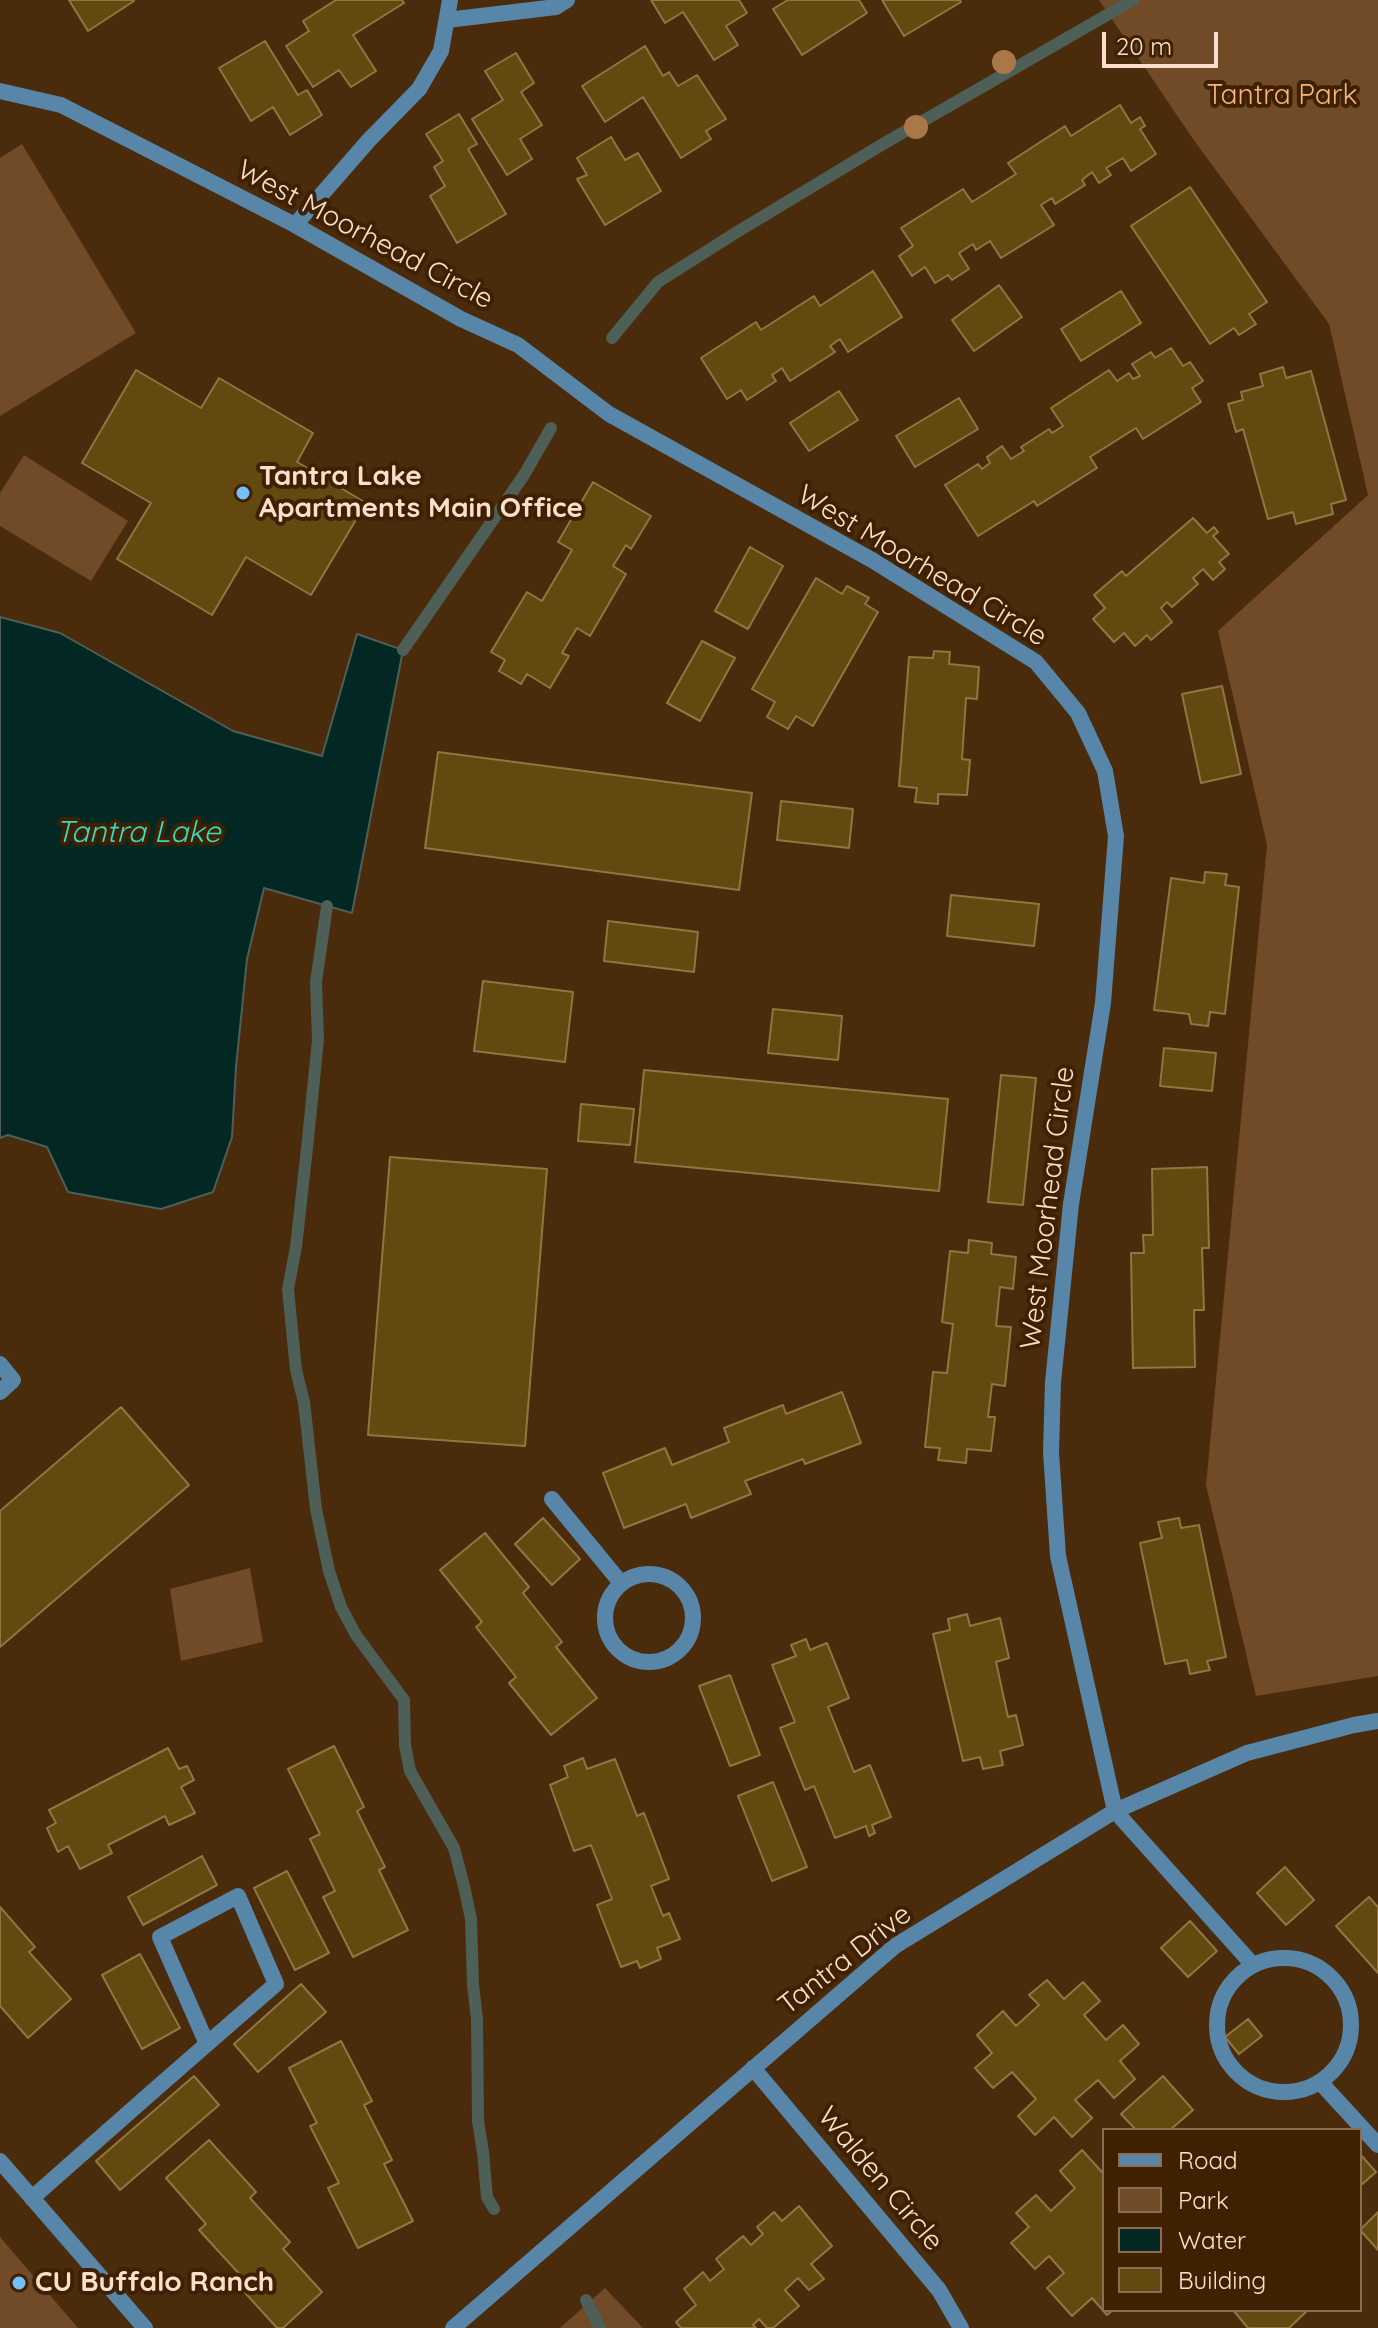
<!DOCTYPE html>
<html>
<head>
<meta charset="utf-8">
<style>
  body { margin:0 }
  #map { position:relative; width:1378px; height:2328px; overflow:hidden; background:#4a2b0c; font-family:Quicksand,sans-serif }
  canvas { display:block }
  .legend { position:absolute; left:1102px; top:2128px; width:260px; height:184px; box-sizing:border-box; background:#3f2102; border:2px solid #8a6d53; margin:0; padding:10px 14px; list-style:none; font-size:24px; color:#fae0cc }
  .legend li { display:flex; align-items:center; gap:16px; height:40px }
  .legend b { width:40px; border:2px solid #8a6d53 }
  .scale { position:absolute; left:1102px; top:32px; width:116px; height:36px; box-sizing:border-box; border:4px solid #fae0cc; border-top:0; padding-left:10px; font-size:24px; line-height:28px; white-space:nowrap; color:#fae0cc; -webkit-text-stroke:6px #3f2102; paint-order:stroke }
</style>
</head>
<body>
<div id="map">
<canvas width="1378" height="2328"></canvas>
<ul class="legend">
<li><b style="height:10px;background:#5786a9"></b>Road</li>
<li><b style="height:22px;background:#714a27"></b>Park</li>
<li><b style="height:22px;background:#032823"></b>Water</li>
<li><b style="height:22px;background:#63480f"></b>Building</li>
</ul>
<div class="scale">20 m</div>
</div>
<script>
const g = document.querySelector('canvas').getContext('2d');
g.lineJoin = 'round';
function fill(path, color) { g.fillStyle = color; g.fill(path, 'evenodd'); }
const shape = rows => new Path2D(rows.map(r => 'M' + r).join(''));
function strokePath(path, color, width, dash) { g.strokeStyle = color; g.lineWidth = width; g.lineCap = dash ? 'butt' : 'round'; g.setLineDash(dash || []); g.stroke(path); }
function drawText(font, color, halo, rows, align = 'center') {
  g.font = font + ' Quicksand,sans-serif'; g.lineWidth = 8; g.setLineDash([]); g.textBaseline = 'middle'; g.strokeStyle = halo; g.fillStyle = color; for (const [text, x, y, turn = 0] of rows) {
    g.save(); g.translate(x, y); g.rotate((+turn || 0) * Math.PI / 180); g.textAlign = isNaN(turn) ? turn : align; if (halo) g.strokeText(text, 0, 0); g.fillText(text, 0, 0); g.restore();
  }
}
const green = shape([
  [1099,0,1378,0,1378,1676,1256,1696,1206,1485,1267,845,1218,631,1368,495,1329,324,1193,139],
  [22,144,136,333,0,416,0,158],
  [24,455,128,521,91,581,0,526,0,493],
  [250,1568,263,1642,181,1661,170,1589],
  [0,2237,78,2328,0,2328],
  [605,2288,643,2328,560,2328]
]);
const water = shape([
  [0,617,60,633,233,731,322,756,357,634,403,650,352,913,264,888,247,959,236,1067,232,1137,213,1192,161,1209,68,1192,47,1147,8,1135,0,1138,0,617]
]);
const stream = shape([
  [612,338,658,282,737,232,883,144,1133,0],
  [403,650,524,475,551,428],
  [327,906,316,982,318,1040,308,1139,296,1247,288,1289,296,1370,304,1402,316,1509,329,1571,341,1607,356,1635,404,1700,405,1745,410,1771,454,1848,464,1886,471,1919,473,1985,477,2019,478,2121,483,2152,487,2197,494,2209],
  [586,2300,600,2328]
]);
const building = shape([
  [69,0,133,0,134,1,88,31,69,0],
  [336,0,402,0,404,3,353,35,376,71,351,87,339,70,313,87,286,46,309,31,303,21,336,0],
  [651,0,739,0,747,13,726,26,738,45,714,60,683,12,665,23,651,0],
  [788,0,859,0,867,13,802,55,773,9,788,0],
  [882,0,960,0,961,2,904,36,882,0],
  [265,41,298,95,307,90,322,115,290,135,273,107,251,121,219,68,265,41],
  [645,46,663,76,669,72,678,86,697,75,726,119,706,131,711,139,681,158,643,97,605,122,582,86,645,46],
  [516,53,534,83,521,92,542,125,520,139,532,159,507,175,472,119,503,100,485,71,516,53],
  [1120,105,1131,123,1140,117,1145,126,1140,129,1156,154,1131,171,1123,158,1106,168,1111,175,1099,183,1092,172,1082,180,1085,185,1055,204,1052,198,1041,205,1054,225,1001,258,990,241,976,250,973,244,959,253,969,269,952,280,948,275,935,283,925,267,912,276,899,256,913,246,901,228,963,189,972,202,1016,174,1008,163,1065,126,1071,136,1120,105],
  [459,114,477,144,468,149,506,214,457,243,430,196,445,186,434,167,443,161,426,134,459,114],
  [611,137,625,160,638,153,661,191,605,225,577,179,587,175,577,158,611,137],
  [1190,187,1267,302,1249,314,1256,324,1239,335,1234,328,1210,344,1131,226,1190,187],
  [873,271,902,317,848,352,840,339,830,346,835,352,790,381,782,368,772,375,776,381,747,400,741,390,727,399,701,358,756,322,761,330,814,296,820,306,873,271],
  [999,285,1022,317,974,351,952,320,999,285],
  [1121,291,1141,323,1081,361,1061,329,1121,291],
  [1171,348,1183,366,1190,362,1203,381,1192,388,1201,402,1143,439,1136,428,1090,457,1097,468,1037,506,1034,501,978,536,945,485,978,464,982,469,990,463,987,457,1002,446,1011,459,1024,451,1021,447,1049,429,1052,433,1063,426,1051,408,1109,370,1117,381,1129,373,1133,379,1140,376,1132,364,1151,352,1155,358,1171,348],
  [1283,367,1286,378,1311,371,1346,500,1331,504,1333,514,1296,524,1293,512,1268,519,1243,429,1236,432,1228,404,1243,400,1241,392,1263,386,1260,374,1283,367],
  [136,370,201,408,219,378,313,433,297,462,366,503,311,595,246,557,212,615,117,559,151,503,82,463,136,370],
  [839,391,858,420,809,451,790,423,839,391],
  [959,398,978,429,915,467,896,436,959,398],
  [593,482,651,516,631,549,626,545,613,566,626,574,590,636,577,628,562,653,569,656,550,688,527,674,521,684,499,671,505,660,491,652,527,592,542,601,572,550,558,542,593,482],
  [1193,518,1207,533,1214,527,1218,532,1213,536,1229,554,1219,562,1225,569,1213,580,1203,569,1193,578,1198,584,1172,607,1167,602,1161,608,1172,622,1151,640,1147,635,1135,646,1124,633,1114,642,1093,619,1105,608,1094,595,1122,571,1126,576,1193,518],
  [750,547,783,566,748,629,715,611,750,547],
  [816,578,842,594,847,586,869,598,865,604,878,612,813,726,796,716,788,729,767,717,775,702,752,689,816,578],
  [702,641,735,658,700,721,667,703,702,641],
  [934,651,950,652,949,664,979,667,977,699,966,698,962,759,970,760,967,795,938,794,938,804,915,802,917,788,899,786,909,657,933,658,934,651],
  [1222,686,1241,774,1201,783,1182,694,1222,686],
  [438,752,752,793,739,890,425,848,438,752],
  [781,801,853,809,849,848,777,840,781,801],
  [1205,872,1227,874,1225,885,1239,887,1225,1014,1210,1012,1208,1026,1191,1024,1189,1014,1154,1010,1171,878,1204,883,1205,872],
  [951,895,1039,904,1034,946,947,936,951,895],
  [608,921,698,932,694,972,604,961,608,921],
  [483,981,573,992,565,1062,474,1051,483,981],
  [773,1009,842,1016,838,1060,768,1053,773,1009],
  [1164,1048,1216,1053,1212,1091,1160,1086,1164,1048],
  [644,1070,948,1099,939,1191,635,1162,644,1070],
  [1001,1075,1036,1078,1023,1205,988,1202,1001,1075],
  [581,1104,634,1109,630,1145,578,1141,581,1104],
  [390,1157,547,1169,525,1446,368,1435,390,1157],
  [1207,1167,1209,1248,1202,1248,1204,1310,1194,1310,1195,1367,1133,1368,1131,1253,1144,1253,1143,1235,1153,1235,1152,1169,1207,1167],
  [969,1240,992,1243,991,1254,1016,1257,1013,1289,1000,1287,996,1326,1011,1327,1005,1386,992,1384,988,1417,995,1417,991,1451,967,1449,966,1463,938,1460,940,1448,925,1447,933,1372,947,1373,953,1324,942,1322,950,1251,968,1253,969,1240],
  [842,1392,861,1443,805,1464,803,1459,745,1481,751,1494,691,1518,686,1504,624,1528,603,1473,665,1448,672,1465,729,1442,724,1428,783,1405,786,1414,842,1392],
  [121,1407,189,1485,0,1647,0,1511,121,1407],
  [543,1518,580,1559,552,1585,515,1544,543,1518],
  [1179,1518,1181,1528,1199,1525,1226,1657,1207,1661,1210,1670,1190,1674,1187,1660,1165,1664,1140,1543,1162,1538,1158,1522,1179,1518],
  [485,1533,529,1587,523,1593,562,1642,556,1647,597,1698,551,1735,509,1683,516,1677,476,1627,482,1622,440,1570,485,1533],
  [967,1614,970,1626,1000,1618,1009,1658,996,1662,1008,1717,1016,1715,1023,1745,1000,1751,1003,1765,983,1769,980,1757,963,1761,933,1634,950,1630,948,1619,967,1614],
  [806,1639,810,1650,827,1643,849,1698,828,1707,854,1772,870,1765,891,1817,872,1825,875,1833,869,1836,866,1826,835,1838,814,1786,805,1790,780,1728,795,1722,772,1665,796,1656,791,1645,806,1639],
  [730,1675,760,1755,730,1766,699,1686,730,1675],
  [334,1746,364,1807,357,1811,385,1867,379,1870,408,1930,353,1957,323,1897,335,1891,310,1839,320,1834,288,1769,334,1746],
  [168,1748,179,1769,187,1766,194,1780,181,1787,195,1813,169,1825,165,1816,108,1845,112,1853,80,1869,68,1846,58,1852,47,1828,56,1823,49,1810,168,1748],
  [583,1758,587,1769,615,1759,637,1816,644,1813,669,1879,651,1886,663,1916,669,1913,680,1939,657,1948,661,1959,640,1968,637,1961,621,1967,597,1905,612,1899,591,1845,574,1851,550,1785,568,1777,564,1766,583,1758],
  [773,1782,807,1867,772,1881,738,1796,773,1782],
  [202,1856,217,1885,143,1925,128,1897,202,1856],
  [1285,1867,1314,1900,1286,1925,1257,1893,1285,1867],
  [287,1871,329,1953,295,1970,254,1888,287,1871],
  [1369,1897,1378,1907,1378,1973,1336,1926,1369,1897],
  [0,1907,35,1947,29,1952,71,1999,28,2038,0,2006,0,1907],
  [1190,1921,1217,1951,1188,1977,1161,1948,1190,1921],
  [140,1954,180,2028,142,2049,102,1975,140,1954],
  [1047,1980,1064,1999,1083,1982,1100,2001,1084,2015,1106,2040,1123,2025,1139,2044,1120,2061,1135,2079,1114,2098,1098,2080,1075,2100,1092,2118,1072,2137,1054,2117,1035,2135,1018,2116,1036,2099,1012,2072,993,2088,975,2068,992,2053,977,2035,1003,2011,1016,2026,1039,2005,1029,1995,1047,1980],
  [301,1984,326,2012,258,2072,234,2044,301,1984],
  [1248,2019,1262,2036,1239,2054,1225,2037,1248,2019],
  [341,2041,372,2101,364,2105,392,2160,384,2164,413,2221,358,2248,328,2188,339,2183,310,2126,317,2123,289,2068,341,2041],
  [194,2076,219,2105,120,2190,96,2161,194,2076],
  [1163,2076,1193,2110,1170,2130,1136,2130,1121,2114,1163,2076],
  [209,2140,256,2192,250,2198,290,2242,283,2249,322,2292,283,2328,277,2328,238,2285,244,2279,199,2230,206,2224,166,2178,209,2140],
  [1082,2150,1102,2172,1104,2170,1104,2310,1113,2310,1107,2315,1092,2298,1072,2316,1047,2288,1064,2273,1049,2256,1035,2269,1011,2243,1029,2227,1016,2213,1036,2195,1051,2211,1075,2188,1060,2171,1082,2150],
  [1360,2154,1376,2172,1360,2186,1360,2154],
  [799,2206,832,2246,811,2264,824,2279,809,2290,798,2278,785,2290,799,2306,773,2328,767,2328,759,2319,753,2325,756,2328,681,2328,676,2322,696,2305,684,2289,703,2272,710,2281,724,2269,716,2259,743,2236,751,2245,763,2234,757,2227,774,2212,782,2221,799,2206],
  [1378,2212,1378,2250,1360,2230,1378,2212],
  [1233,2310,1308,2310,1289,2328,1248,2328,1233,2310]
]);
const service = shape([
  [32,2198,143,2100,207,2044,276,1984,238,1896,160,1937,207,2044]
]);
const minor = shape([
  [447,20,556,7,567,0],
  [0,91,61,105,295,225,461,319,518,345,609,414,872,560,1036,662,1078,713,1105,771,1116,836,1103,1003,1071,1204,1053,1382,1051,1452,1058,1556,1115,1811,1253,1965],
  [295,225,369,140,419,89,441,51,450,0],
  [0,1364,13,1380,0,1392],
  [552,1499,621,1583],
  '605 1618a44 44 0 1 1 88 0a44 44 0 1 1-88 0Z',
  '1217 2025a67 67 0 1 1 134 0a67 67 0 1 1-134 0Z',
  [753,2068,939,2290,961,2328],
  [1320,2082,1378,2145],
  [0,2161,145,2328],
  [453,2328,895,1946,1115,1811,1247,1753,1354,1725,1378,1721]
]);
const trees = [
  [1004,62],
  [916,127]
];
const markers = [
  [243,493,8,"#75c0f6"],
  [19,2283,8,"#75c0f6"]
];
const parkNames = [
  ["Tantra Park",1282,96]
];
const streetNames = [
  ["West Moorhead Circle",365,235,28],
  ["West Moorhead Circle",922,566,31],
  ["West Moorhead Circle",1048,1208,-83],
  ["Tantra Drive",845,1960,-38],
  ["Walden Circle",880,2179,50]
];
const poiNames = [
  ["Tantra Lake",259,477],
  ["Apartments Main Office",259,509],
  ["CU Buffalo Ranch",35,2283]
];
const waterNames = [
  ["Tantra Lake",138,833]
];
fill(green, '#714a27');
fill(water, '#032823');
strokePath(water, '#4d5f56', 2);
strokePath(stream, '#4d5f56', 12);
fill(building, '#63480f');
strokePath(building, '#927540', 2);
strokePath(service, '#5786a9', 16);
strokePath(minor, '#5786a9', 16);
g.fillStyle = '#aa7749';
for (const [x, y] of trees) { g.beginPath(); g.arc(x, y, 12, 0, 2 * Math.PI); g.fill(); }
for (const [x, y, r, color] of markers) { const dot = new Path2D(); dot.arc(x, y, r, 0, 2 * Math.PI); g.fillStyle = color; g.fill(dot); strokePath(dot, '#3f2102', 3); }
drawText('28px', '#f8b57b', '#3f2102', parkNames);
drawText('28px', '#fae0cc', '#3f2102', streetNames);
drawText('bold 28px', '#fae0cc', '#3f2102', poiNames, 'left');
drawText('italic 30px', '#34dcc5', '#3f2102', waterNames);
</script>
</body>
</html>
